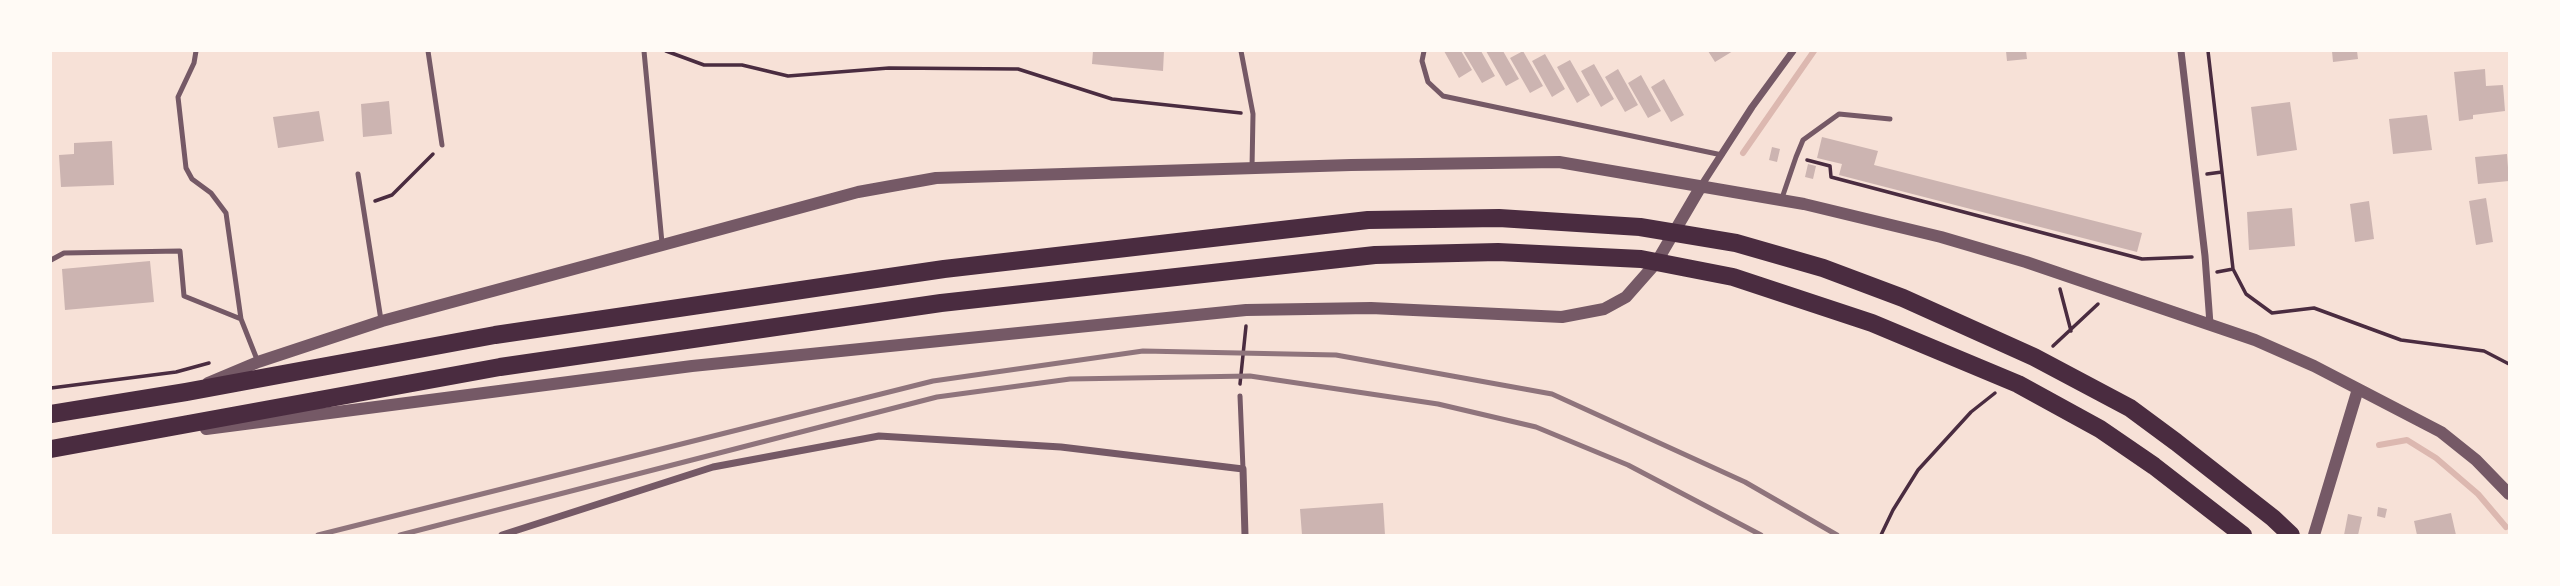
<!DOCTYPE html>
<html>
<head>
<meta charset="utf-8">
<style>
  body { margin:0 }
  #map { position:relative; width:2560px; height:586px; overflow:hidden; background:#f7e1d7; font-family:Inter,sans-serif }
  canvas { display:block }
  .frame { position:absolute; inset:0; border:52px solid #fffaf5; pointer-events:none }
</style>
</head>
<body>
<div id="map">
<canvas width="2560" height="586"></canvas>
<div class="frame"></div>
</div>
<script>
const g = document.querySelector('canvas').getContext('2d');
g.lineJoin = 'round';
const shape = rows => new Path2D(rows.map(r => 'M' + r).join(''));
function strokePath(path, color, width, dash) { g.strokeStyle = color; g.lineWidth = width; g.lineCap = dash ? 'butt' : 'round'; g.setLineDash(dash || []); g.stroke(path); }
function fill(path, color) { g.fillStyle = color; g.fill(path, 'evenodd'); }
const stream = shape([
  [1743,153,1814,51],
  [2379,445,2407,440,2436,458,2478,494,2506,527]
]);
const building = shape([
  [1093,51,1164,51,1163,71,1092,64],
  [1444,51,1461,51,1472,70,1459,78],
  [1463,51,1481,51,1495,76,1482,83],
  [1486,51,1503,51,1519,79,1506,86],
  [1523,51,1543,86,1530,93,1510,58],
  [1708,51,1733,51,1715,62],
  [2006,51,2026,51,2027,59,2007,61],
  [2332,51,2357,51,2358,59,2333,62],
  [1545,54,1565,89,1552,97,1532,61],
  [1570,60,1590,95,1577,103,1557,67],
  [1594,64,1614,99,1601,107,1581,71],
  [1618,69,1638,105,1625,112,1605,77],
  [2485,69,2486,86,2503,85,2505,111,2473,115,2473,119,2459,121,2454,72],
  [1641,75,1661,111,1648,118,1628,83],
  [1664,79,1684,115,1671,122,1651,87],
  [389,101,392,134,363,137,361,104],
  [2290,102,2297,150,2257,156,2251,107],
  [319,111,324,141,278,148,273,117],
  [2427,115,2432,150,2393,154,2389,119],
  [1822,137,1878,151,1874,165,2142,233,2137,252,1839,175,1842,164,1817,158],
  [112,141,114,185,61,187,59,155,74,154,74,143],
  [1772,147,1780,149,1777,162,1769,160],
  [2507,154,2509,181,2478,184,2475,157],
  [1808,164,1816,166,1813,179,1805,177],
  [2486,198,2493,242,2476,245,2469,201],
  [2369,201,2374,239,2355,242,2350,204],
  [2292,208,2295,246,2249,250,2247,212],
  [150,261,154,302,65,310,62,269],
  [1383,503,1385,535,1302,535,1300,509],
  [2378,507,2387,509,2385,518,2377,516],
  [2451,513,2456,535,2417,535,2414,521],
  [2348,514,2362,517,2358,535,2344,535]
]);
const path = shape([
  [666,51,704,65,742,65,788,76,889,68,1018,69,1112,99,1241,113],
  [1807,160,1830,166,1831,177,2142,259,2192,257],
  [2222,172,2233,269,2246,294,2272,313,2314,308,2401,340,2484,351,2509,364],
  [2207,174,2222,172,2208,51],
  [375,201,392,195,433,154],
  [2217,272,2233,269],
  [2060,289,2071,331],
  [2053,346,2098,304],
  [1240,384,1246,326],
  [51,388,176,372,209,363],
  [1881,535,1893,510,1918,470,1971,412,1995,393]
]);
const service = shape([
  [196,51,194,63,178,97,186,168,192,179,211,193,226,213,241,319],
  [428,51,442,145],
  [644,51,662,243],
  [1241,51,1253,114,1252,168],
  [1424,51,1422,61,1428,82,1443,96,1722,155],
  [358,174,381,320],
  [1782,198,1796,157,1803,140,1839,114,1890,119],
  [51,260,64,253,180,251,184,296,241,319,258,362],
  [1240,396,1243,469]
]);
const minor = shape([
  [2181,51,2205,256,2210,324],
  [1701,186,1752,107,1793,51],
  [502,535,713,467,879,436,1061,447,1243,469,1245,535]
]);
const tertiary = shape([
  [208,383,258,362,382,321,858,192,936,178,1351,165,1559,162,1804,204,1941,237,2026,262,2255,340,2314,366,2441,432,2476,460,2509,494],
  [206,429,692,366,1246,310,1371,308,1562,317,1604,309,1626,297,1656,263,1700,188],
  [2314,535,2358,389]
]);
const primary = shape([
  [51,414,186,392,495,335,944,269,1368,220,1499,218,1640,227,1736,243,1823,268,1903,298,2034,357,2130,408,2176,442,2273,518,2291,535],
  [51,449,500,367,941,303,1375,255,1498,252,1641,259,1733,277,1872,323,2018,384,2100,429,2154,466,2243,535]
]);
const rail = shape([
  [318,535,933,381,1143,351,1336,355,1552,394,1745,482,1837,535],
  [400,535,937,397,1070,379,1250,376,1438,404,1536,427,1628,465,1761,535]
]);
strokePath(stream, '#dcb8b0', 6);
fill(building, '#ccb4b1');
strokePath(path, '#4a2c40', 3.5);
strokePath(service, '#755966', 5);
strokePath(minor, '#755966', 7);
strokePath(tertiary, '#755966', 12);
strokePath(primary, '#4a2c40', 18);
strokePath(rail, '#8f747c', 5);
</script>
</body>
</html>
